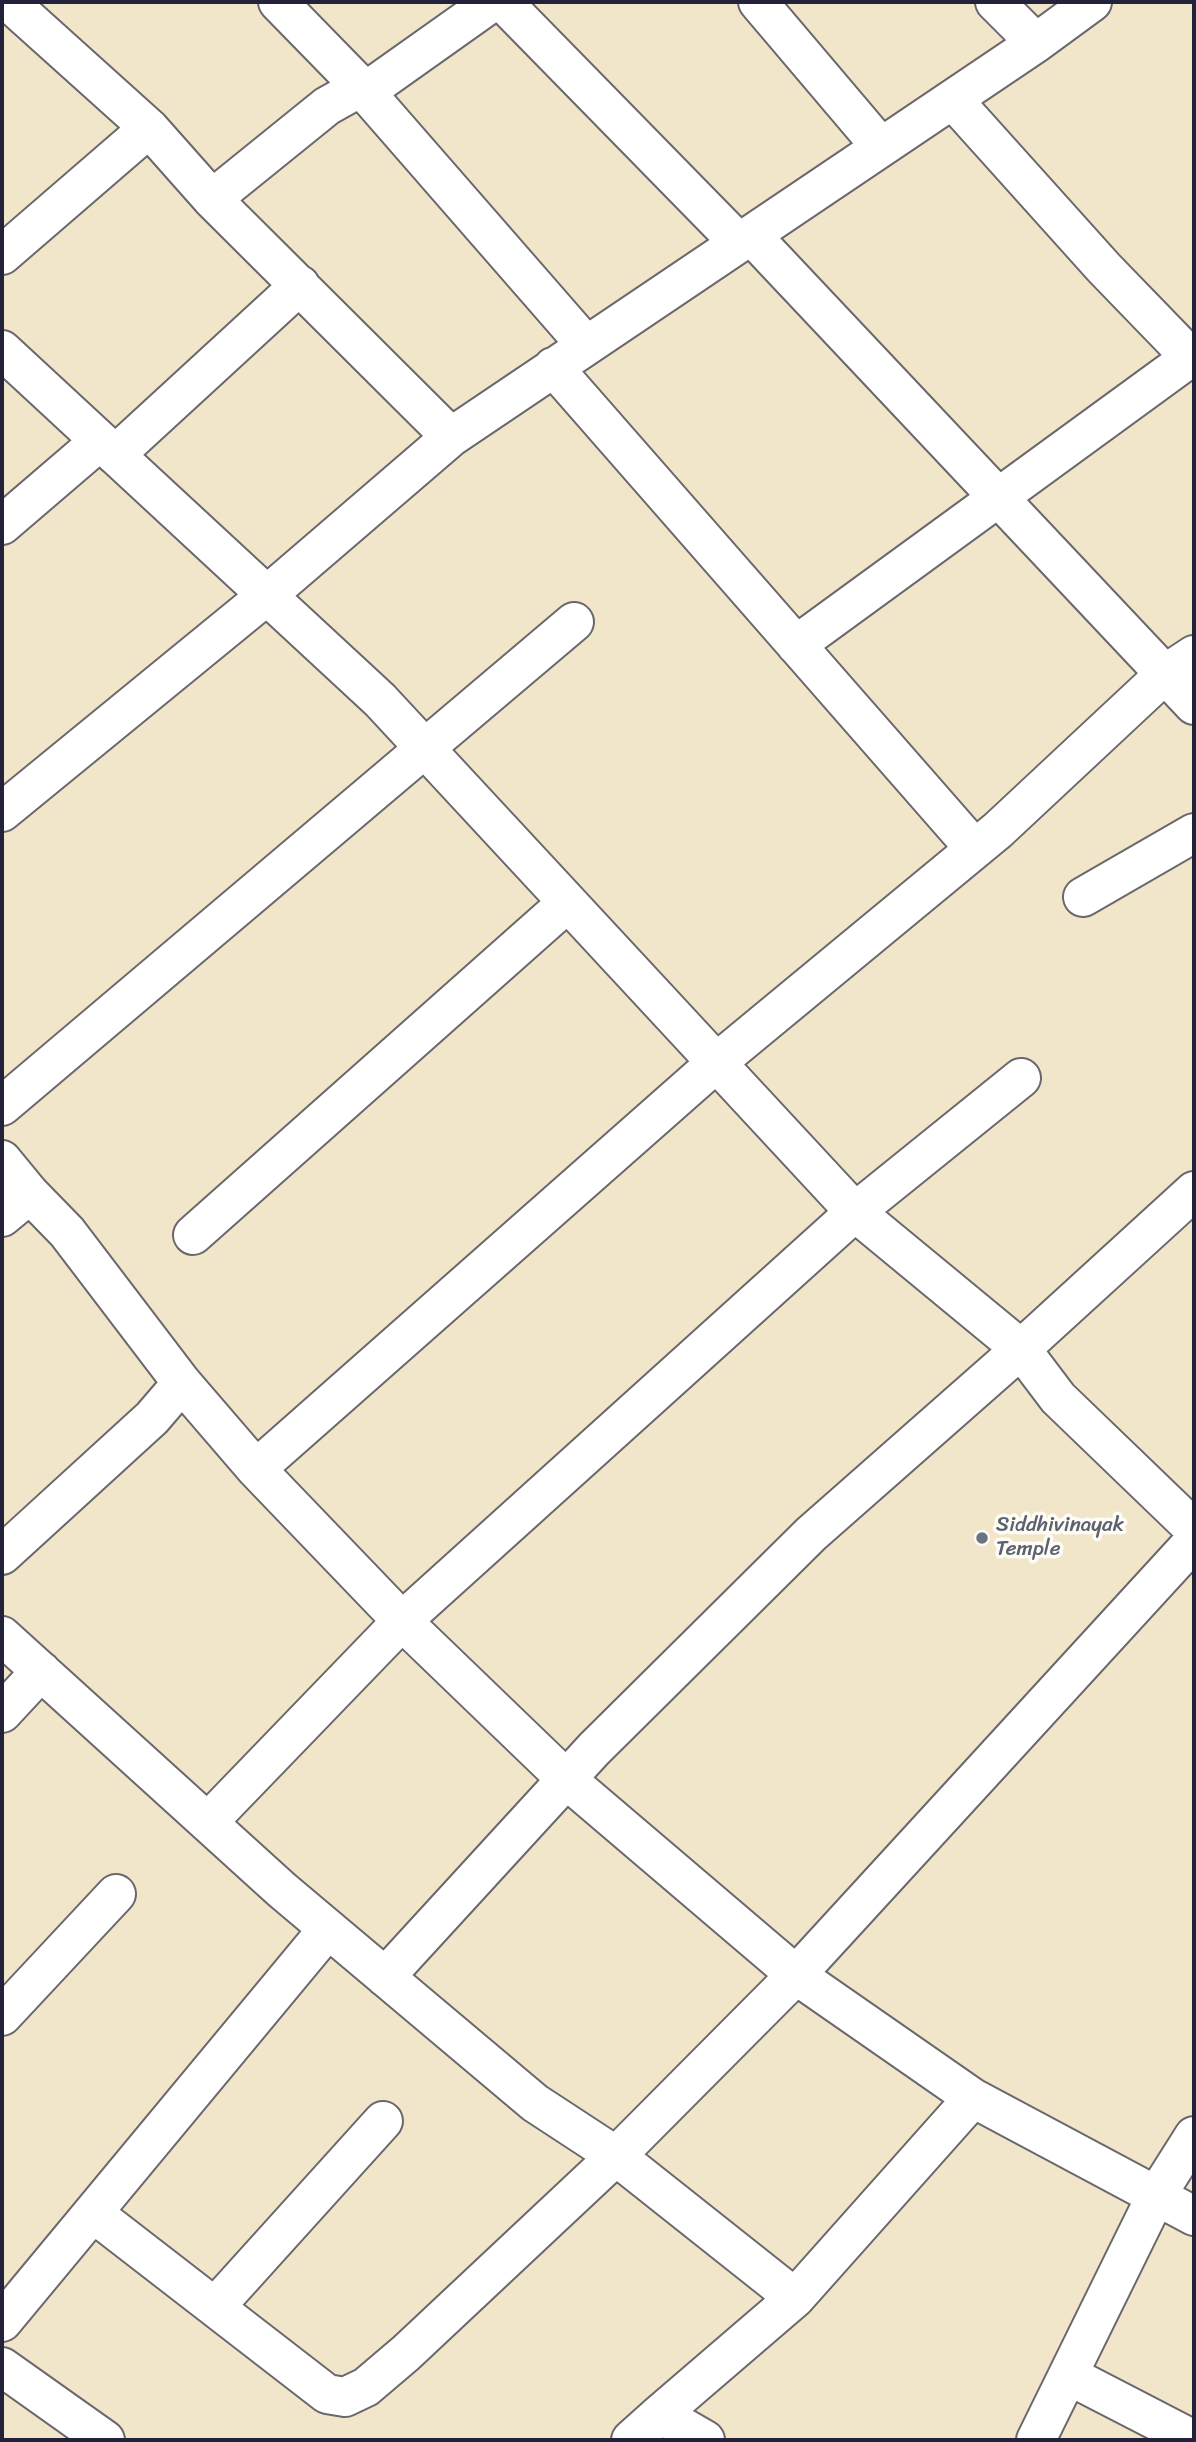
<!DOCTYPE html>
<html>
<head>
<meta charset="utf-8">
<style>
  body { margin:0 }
  #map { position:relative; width:1196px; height:2442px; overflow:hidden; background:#f1e6ca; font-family:Sriracha,sans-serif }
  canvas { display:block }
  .frame { position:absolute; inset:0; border:4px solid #22223b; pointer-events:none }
</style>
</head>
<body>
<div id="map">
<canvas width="1196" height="2442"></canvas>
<div class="frame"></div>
</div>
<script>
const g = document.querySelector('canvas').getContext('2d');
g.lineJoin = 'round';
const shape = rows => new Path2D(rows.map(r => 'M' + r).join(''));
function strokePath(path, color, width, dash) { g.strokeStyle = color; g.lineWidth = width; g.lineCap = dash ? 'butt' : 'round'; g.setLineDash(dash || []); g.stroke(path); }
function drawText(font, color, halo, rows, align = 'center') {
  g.font = font + ' Sriracha,sans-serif'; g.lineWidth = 7; g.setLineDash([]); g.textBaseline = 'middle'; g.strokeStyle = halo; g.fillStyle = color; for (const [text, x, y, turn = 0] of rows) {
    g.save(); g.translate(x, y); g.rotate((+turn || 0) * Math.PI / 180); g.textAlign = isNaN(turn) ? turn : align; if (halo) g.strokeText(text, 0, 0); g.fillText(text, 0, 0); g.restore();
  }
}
const minor = shape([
  [9,2,149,128,212,199,451,437,1036,43,1092,2],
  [278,2,361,87,586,345],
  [503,2,739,243],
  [758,2,881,147],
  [995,2,1036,43],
  [953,100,1104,268,1194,361],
  [212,199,327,106,361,87,375,85,492,2],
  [751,235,1194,705],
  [2,255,149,128],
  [2,350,380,700,855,1212,1021,1349,1058,1398,1194,1529],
  [553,367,975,849],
  [115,455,300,285],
  [2,525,100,441],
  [796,645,1191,357],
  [2,812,266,596,451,437],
  [1083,897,1194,833],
  [2,1106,574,622],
  [2,1160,30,1194,67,1232,182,1383,152,1418,2,1555],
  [2,1217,30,1194],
  [193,1235,567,903],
  [182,1383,256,1469,402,1621,855,1212,1021,1078],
  [256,1469,716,1063,998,830,1165,674,1194,655],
  [2,1636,282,1890,535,2103,616,2156,795,2298],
  [2,1713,41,1671],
  [208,1822,402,1621,566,1779,796,1975,973,2098,795,2298,660,2414,705,2440],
  [385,1977,594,1749,811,1534,1021,1349,1194,1191],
  [2,2016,116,1894],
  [973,2098,1194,2216],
  [93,2213,327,2394,345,2397,366,2387,406,2353,616,2156,796,1975,1194,1541],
  [215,2307,383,2121],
  [2,2322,328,1929],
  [2,2367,105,2440],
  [1068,2375,1194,2440],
  [631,2440,660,2414],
  [1036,2440,1156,2196,1194,2136]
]);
const markers = [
  [982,1538,7,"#6b7280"]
];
const worshipNames = [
  ["Siddhivinayak",996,1526],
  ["Temple",996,1550]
];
strokePath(minor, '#6a676d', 42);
strokePath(minor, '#fff', 38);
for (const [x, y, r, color] of markers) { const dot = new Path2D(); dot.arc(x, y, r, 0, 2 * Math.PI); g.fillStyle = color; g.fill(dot); strokePath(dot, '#fdfcf7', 2.5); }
drawText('21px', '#5b616d', '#fdfcf7', worshipNames, 'left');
</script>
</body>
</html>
